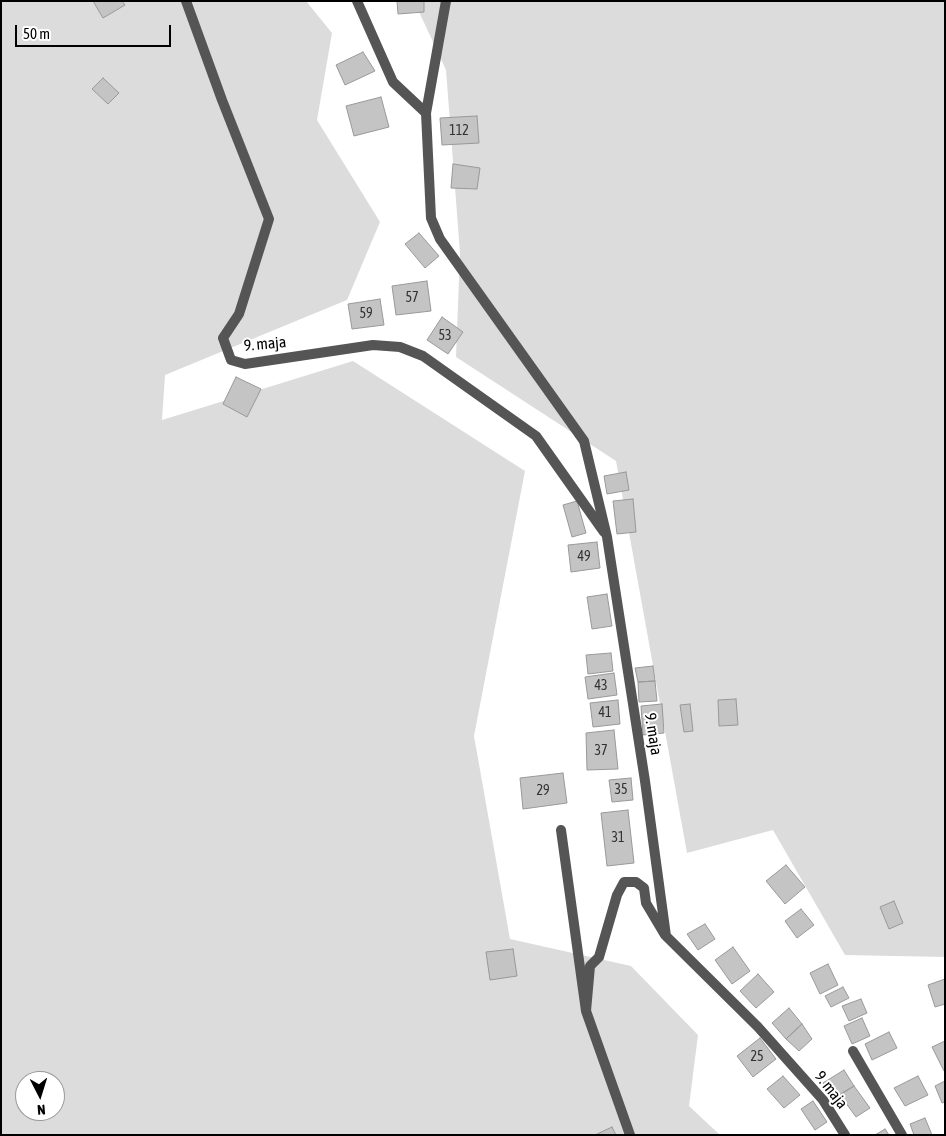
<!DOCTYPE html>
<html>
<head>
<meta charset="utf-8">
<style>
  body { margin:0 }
  #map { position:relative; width:946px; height:1136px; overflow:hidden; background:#fff; font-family:"Asap Condensed",sans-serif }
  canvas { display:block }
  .frame { position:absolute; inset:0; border:2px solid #000; pointer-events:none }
  .north { position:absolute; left:15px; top:1071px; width:50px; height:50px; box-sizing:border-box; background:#fff; border:1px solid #999; border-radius:50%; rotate:175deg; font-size:14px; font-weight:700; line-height:20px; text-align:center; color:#000 }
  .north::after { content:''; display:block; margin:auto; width:18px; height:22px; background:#000; clip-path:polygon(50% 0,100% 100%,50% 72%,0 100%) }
  .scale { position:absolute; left:15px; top:25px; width:156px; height:22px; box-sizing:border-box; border:2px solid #000; border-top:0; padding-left:6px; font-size:15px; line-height:18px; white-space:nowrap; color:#000; -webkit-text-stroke:4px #fff; paint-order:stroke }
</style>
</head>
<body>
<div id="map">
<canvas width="946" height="1136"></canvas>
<div class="frame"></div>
<div class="north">N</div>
<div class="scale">50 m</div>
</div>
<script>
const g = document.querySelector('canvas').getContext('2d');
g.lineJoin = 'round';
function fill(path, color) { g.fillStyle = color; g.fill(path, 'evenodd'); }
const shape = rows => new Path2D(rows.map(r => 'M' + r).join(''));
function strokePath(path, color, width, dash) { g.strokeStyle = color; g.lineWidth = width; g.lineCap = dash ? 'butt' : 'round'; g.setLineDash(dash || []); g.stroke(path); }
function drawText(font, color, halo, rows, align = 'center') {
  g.font = font + ' "Asap Condensed",sans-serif'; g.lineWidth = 4; g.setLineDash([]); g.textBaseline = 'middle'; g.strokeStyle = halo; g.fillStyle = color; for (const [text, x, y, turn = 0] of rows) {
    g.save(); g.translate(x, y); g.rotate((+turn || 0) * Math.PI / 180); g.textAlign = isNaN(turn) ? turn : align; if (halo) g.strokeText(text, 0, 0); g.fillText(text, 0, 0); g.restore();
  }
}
const green = shape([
  [1,1,306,1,332,33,317,120,380,222,347,300,165,375,162,420,353,361,525,471,474,736,510,939,631,966,698,1035,689,1106,720,1135,1,1135],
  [25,1081,55,1081,55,1111,25,1111],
  [414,1,945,1,945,957,845,955,773,830,687,853,616,461,456,357,460,253,446,70]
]);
const building = shape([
  [93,1,122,1,125,5,103,18,93,1],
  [397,1,424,1,424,12,398,14,397,1],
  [363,52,375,71,345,85,336,65,363,52],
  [103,78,119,93,108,104,92,89,103,78],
  [381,97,389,127,354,136,346,106,381,97],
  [477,116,479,143,442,145,440,118,477,116],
  [453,164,480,168,477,189,451,188,453,164],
  [419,233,439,256,425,268,405,244,419,233],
  [427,281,431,311,396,315,392,286,427,281],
  [380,299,384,325,352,329,348,304,380,299],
  [442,317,463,332,448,354,427,340,442,317],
  [236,377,261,389,247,417,223,404,236,377],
  [626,472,629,490,607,494,604,476,626,472],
  [633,499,636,532,617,534,613,501,633,499],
  [577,501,586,533,572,537,563,505,577,501],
  [597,542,600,568,571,572,568,545,597,542],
  [607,594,612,626,592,629,587,597,607,594],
  [611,653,613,671,588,674,586,655,611,653],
  [653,666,655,681,638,682,635,668,653,666],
  [614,673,617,695,588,699,585,677,614,673],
  [655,681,657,701,639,702,638,682,655,681],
  [736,699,738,725,719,726,718,700,736,699],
  [618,700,620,724,593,727,590,703,618,700],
  [662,704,664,733,643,735,641,706,662,704],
  [690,704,693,731,684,732,680,705,690,704],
  [614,730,618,769,587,770,586,733,614,730],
  [563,773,567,803,523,809,520,778,563,773],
  [631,778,633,800,612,802,609,780,631,778],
  [628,810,634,863,607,866,601,813,628,810],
  [786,865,805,887,785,904,766,881,786,865],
  [894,901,903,923,889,929,880,907,894,901],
  [801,909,814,925,797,938,785,921,801,909],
  [705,924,715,939,698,950,687,934,705,924],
  [733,947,750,971,732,984,715,960,733,947],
  [513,949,517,976,490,980,486,952,513,949],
  [828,964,838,985,820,994,810,973,828,964],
  [758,974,774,992,756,1008,740,991,758,974],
  [945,979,945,1004,935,1007,928,985,945,979],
  [843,987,849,998,831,1007,825,996,843,987],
  [861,999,867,1013,849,1021,842,1006,861,999],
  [789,1008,802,1024,786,1039,772,1023,789,1008],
  [862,1018,870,1036,852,1044,844,1026,862,1018],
  [802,1024,812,1039,799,1051,786,1039,802,1024],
  [889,1032,897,1048,872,1060,865,1044,889,1032],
  [760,1038,776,1059,753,1077,737,1056,760,1038],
  [945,1041,945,1071,944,1071,932,1047,945,1041],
  [844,1070,854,1086,832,1099,823,1083,844,1070],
  [783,1076,800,1095,784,1108,767,1089,783,1076],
  [918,1076,928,1095,905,1106,894,1088,918,1076],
  [945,1081,945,1102,942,1103,935,1086,945,1081],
  [854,1086,870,1108,856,1117,840,1095,854,1086],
  [813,1101,827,1122,815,1130,801,1109,813,1101],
  [925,1118,932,1135,914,1135,910,1124,925,1118],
  [612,1127,616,1135,595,1135,612,1127],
  [885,1129,889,1135,875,1135,885,1129]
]);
const minor = shape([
  [186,1,222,100,269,219,239,314,223,338,231,360,245,364,373,345,400,347,423,356,536,436,604,532],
  [357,1,393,82,426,113],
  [446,1,426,113,431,218,440,239,584,441,607,537,645,781,666,936,758,1027,823,1100,845,1135],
  [561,830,586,1011,590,966,599,957,617,895,624,882,636,882,644,888,646,903,665,935],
  [586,1011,630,1135],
  [853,1051,902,1135]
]);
const numberNames = [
  ["112",459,131],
  ["57",412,298],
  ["59",366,314],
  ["53",445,336],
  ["49",584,557],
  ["43",601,686],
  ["41",605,713],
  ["37",601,751],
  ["35",621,790],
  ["29",543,791],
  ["31",618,838],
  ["25",757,1057]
];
const streetNames = [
  ["9. maja",265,344,-5],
  ["9. maja",653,734,81],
  ["9. maja",831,1090,52]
];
fill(green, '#dcdcdc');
fill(building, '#c4c4c4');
strokePath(building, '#999', 1);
strokePath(minor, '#555', 10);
drawText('14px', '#313131', null, numberNames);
drawText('16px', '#000', '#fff', streetNames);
</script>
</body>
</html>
